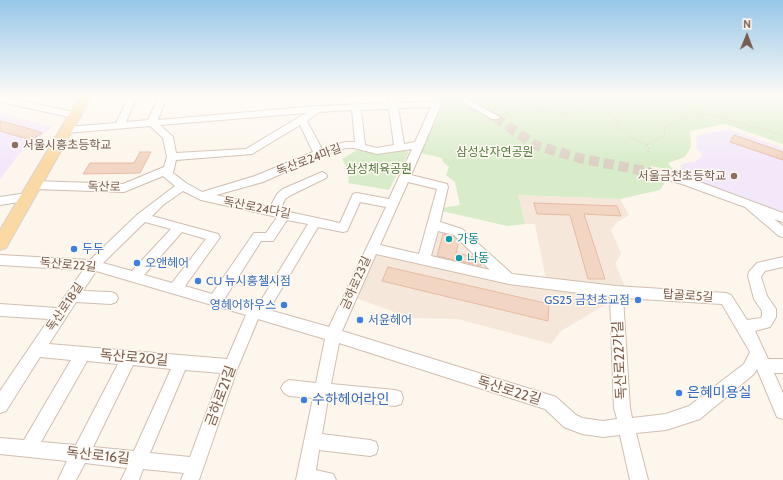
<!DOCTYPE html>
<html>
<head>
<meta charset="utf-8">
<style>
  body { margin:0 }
  #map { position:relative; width:783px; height:480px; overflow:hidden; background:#fdf6ec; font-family:Cabin,sans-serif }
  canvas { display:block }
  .north { position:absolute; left:727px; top:16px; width:40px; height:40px; -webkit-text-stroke:3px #fffaf3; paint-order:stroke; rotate:1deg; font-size:11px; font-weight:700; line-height:16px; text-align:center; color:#7a5c4d }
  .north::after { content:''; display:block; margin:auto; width:14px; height:18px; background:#7a5c4d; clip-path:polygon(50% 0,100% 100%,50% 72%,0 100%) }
</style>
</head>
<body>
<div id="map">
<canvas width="783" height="480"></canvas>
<div class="north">N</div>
</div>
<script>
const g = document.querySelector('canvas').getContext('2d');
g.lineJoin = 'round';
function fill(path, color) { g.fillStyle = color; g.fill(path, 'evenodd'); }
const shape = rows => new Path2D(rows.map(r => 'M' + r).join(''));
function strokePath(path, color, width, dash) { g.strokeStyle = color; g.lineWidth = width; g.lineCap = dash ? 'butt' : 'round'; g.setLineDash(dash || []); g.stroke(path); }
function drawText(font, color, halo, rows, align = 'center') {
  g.font = font + ' Cabin,"Noto Sans KR",sans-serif'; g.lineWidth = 3; g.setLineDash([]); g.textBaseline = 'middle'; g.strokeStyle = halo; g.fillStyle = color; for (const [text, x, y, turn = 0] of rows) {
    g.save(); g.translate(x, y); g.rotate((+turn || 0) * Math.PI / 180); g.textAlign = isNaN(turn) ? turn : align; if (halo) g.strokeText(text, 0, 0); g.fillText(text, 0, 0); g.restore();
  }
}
const residential = shape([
  [517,195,620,199,629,215,616,223,611,230,621,254,615,264,626,288,546,280,535,224,525,224],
  [433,225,458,232,509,279,424,260],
  [376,254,516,285,607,295,608,303,561,331,551,344,458,319,411,318,356,298]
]);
const education = shape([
  [0,113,52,127,18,155,0,180],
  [728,129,783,148,783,218,685,181,684,171,680,166,684,163,695,162,703,155,697,148,696,137,699,135]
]);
const green = shape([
  [441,96,783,96,783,144,725,124,690,131,691,147,685,157,668,163,673,170,650,166,650,177,666,181,660,190,620,199,518,195,525,224,507,226,442,211,442,208,460,205,455,182,446,175,449,167,443,162,442,158,420,153,438,118,442,105],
  [362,147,371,149,406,149,407,150,408,154,389,190,348,183,349,172,342,159]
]);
const building = shape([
  [0,121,27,128,42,133,31,140,0,131,0,121],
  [734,135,783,152,783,160,730,142,734,135],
  [140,152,151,152,140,173,83,174,90,163,134,163,140,152],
  [534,203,617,206,621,216,584,214,605,279,588,279,570,215,537,214,534,203],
  [443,234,453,236,459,241,456,253,474,257,481,264,481,266,437,256,443,234],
  [388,267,549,304,548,321,382,281,388,267]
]);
const minorTunnel = shape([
  [495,117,535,145,583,159,650,172]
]);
const path = shape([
  [599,96,609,106,609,114,618,121,619,127,630,137,649,146,648,152],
  [621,96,636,100,664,99,704,114],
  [503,115,512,109,532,108,559,113,580,112,584,109,583,106,589,96],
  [646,145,664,136,666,126,675,121,708,114,783,135]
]);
const minor = shape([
  [0,96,74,112,79,115,74,118,0,102,0,96],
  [129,96,137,96,126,122,148,120,159,96,167,96,158,120,317,106,389,103,388,96,396,96,397,103,431,102,432,96,440,96,441,104,439,110,411,175,447,184,448,187,440,222,462,229,512,274,616,286,726,293,731,295,747,320,761,318,762,316,762,311,754,299,748,276,749,272,757,263,783,257,783,267,765,271,761,277,767,296,776,309,776,317,770,327,755,331,768,359,783,359,783,373,774,373,783,393,783,419,777,417,757,369,754,374,700,419,666,430,636,433,648,480,630,480,620,435,603,437,582,434,564,427,545,409,339,343,331,384,395,390,401,392,403,398,401,404,395,406,328,399,322,434,370,440,376,442,378,448,376,454,370,456,319,450,316,470,333,474,336,480,296,480,313,398,289,396,284,393,281,388,284,383,289,380,316,383,325,339,258,319,238,367,199,480,181,480,184,473,143,469,139,480,121,480,127,468,85,463,76,480,58,480,67,461,0,454,0,438,24,440,71,360,40,357,6,411,0,413,0,391,49,319,0,316,0,304,57,308,83,270,0,265,0,255,90,260,138,214,175,186,163,176,124,192,34,189,29,185,34,181,123,184,164,167,167,157,163,138,150,126,66,133,61,130,66,127,116,123,129,96],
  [431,107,415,142,404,144,398,108,431,107],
  [389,109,394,145,377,148,365,145,361,110,389,109],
  [352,110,355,142,345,142,322,149,307,121,319,112,352,110],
  [306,113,246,149,176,153,173,137,160,125,306,113],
  [300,125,313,152,255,176,202,192,186,183,173,173,176,160,252,154,300,125],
  [346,148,354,148,377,154,412,149,389,199,357,193,353,194,340,223,280,210,285,199,291,195,326,178,327,176,326,174,322,172,283,189,277,194,270,207,216,195,263,182,323,155,346,148],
  [408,182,437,189,419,254,380,245,408,182],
  [183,191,201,200,277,217,266,233,254,233,212,294,185,286,218,240,220,237,218,234,152,216,163,205,183,191],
  [360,202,386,207,329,327,269,310,318,227,343,232,347,231,360,202],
  [287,220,308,224,257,307,225,298,261,241,273,241,287,220],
  [145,222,171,229,132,271,103,263,145,222],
  [438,231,454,235,490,270,431,256,438,231],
  [182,232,206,239,172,283,144,275,182,232],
  [376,254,509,284,610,297,614,408,617,419,603,421,582,418,576,415,556,397,550,395,342,331,376,254],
  [96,271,246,315,227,359,49,344,76,302,111,304,116,302,118,298,116,294,111,292,83,291,96,271],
  [623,298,722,304,750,352,744,364,689,406,666,414,632,418,630,408,623,298],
  [87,361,118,364,76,445,41,442,87,361],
  [133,365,171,369,134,451,93,447,133,365],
  [185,370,221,373,190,457,150,453,185,370],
  [452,96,462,96,500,117,498,119,492,119,452,96],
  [650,169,689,178,783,213,783,222,774,219,783,226,783,237,779,236,745,207,682,184,646,174,645,172,650,169],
  [27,193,32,197,31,200,0,205,0,197,27,193]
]);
const major = shape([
  [80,96,92,96,6,248,0,250,0,230,80,96]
]);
const markers = [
  [15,145,4,"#8d6e63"],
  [734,176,4,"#8d6e63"],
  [449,239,4,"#0f9aa8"],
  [74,249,4,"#3f7fe0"],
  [459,258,4,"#0f9aa8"],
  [137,263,4,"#3f7fe0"],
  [198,281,4,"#3f7fe0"],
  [638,300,4,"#3f7fe0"],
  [284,305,4,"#3f7fe0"],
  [360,320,4,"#3f7fe0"],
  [679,393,4,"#3f7fe0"],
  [304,400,4,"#3f7fe0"]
];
const educationNames = [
  ["서울시흥초등학교",23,145],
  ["서울금천초등학교",726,176,"right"]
];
const parkNames = [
  ["삼성산자연공원",495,152],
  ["삼성체육공원",379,169]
];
const streetNames = [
  ["독산로24마길",309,160,-21],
  ["독산로",104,187,1],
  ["독산로24다길",257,208,11],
  ["독산로22길",68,265,5],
  ["금하로23길",356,283,-66],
  ["탑골로5길",688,296,4],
  ["독산로18길",65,307,-56]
];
const cultureNames = [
  ["가동",457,239],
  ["나동",467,258]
];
const shopNames = [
  ["두두",82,249],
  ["오앤헤어",145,263],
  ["CU 뉴시흥첼시점",206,281],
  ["GS25 금천초교점",630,300,"right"],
  ["영헤어하우스",276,305,"right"],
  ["서윤헤어",368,320]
];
const nearStreetnames = [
  ["독산로20길",134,358,5],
  ["독산로22가길",620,360,-93],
  ["독산로22길",509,391,17],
  ["금하로21길",221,396,-70],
  ["독산로16길",98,456,6]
];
const nearShopnames = [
  ["은혜미용실",687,393],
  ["수하헤어라인",312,400]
];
fill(residential, '#f5e8da');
fill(education, '#f3e8fa');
fill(green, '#d8ecc9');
fill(building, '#f3d5c3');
strokePath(building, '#e6bba3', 1);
strokePath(minorTunnel, '#dcd0c4', 10, [10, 5]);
strokePath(minor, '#d1beb0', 2);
strokePath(major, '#dad1cd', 2);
strokePath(path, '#d9b8a5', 1, [1, 2.5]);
fill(minor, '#fff');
fill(major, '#fbd9a5');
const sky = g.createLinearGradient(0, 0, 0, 163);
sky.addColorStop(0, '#97c7e8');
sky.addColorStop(0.59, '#fefbf6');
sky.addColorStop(1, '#fefbf600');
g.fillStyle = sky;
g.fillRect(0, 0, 783, 163);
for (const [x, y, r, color] of markers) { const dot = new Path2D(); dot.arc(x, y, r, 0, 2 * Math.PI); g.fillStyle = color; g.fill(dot); strokePath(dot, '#fffaf3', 1.5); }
drawText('12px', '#785e54', '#fffaf3', educationNames, 'left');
drawText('12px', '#537a41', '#fffaf3', parkNames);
drawText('12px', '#7a5c4d', '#fffaf3', streetNames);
drawText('12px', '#0d838f', '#fffaf3', cultureNames, 'left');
drawText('12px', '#366cbe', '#fffaf3', shopNames, 'left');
drawText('14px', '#7a5c4d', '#fffaf3', nearStreetnames);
drawText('14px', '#366cbe', '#fffaf3', nearShopnames, 'left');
</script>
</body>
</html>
